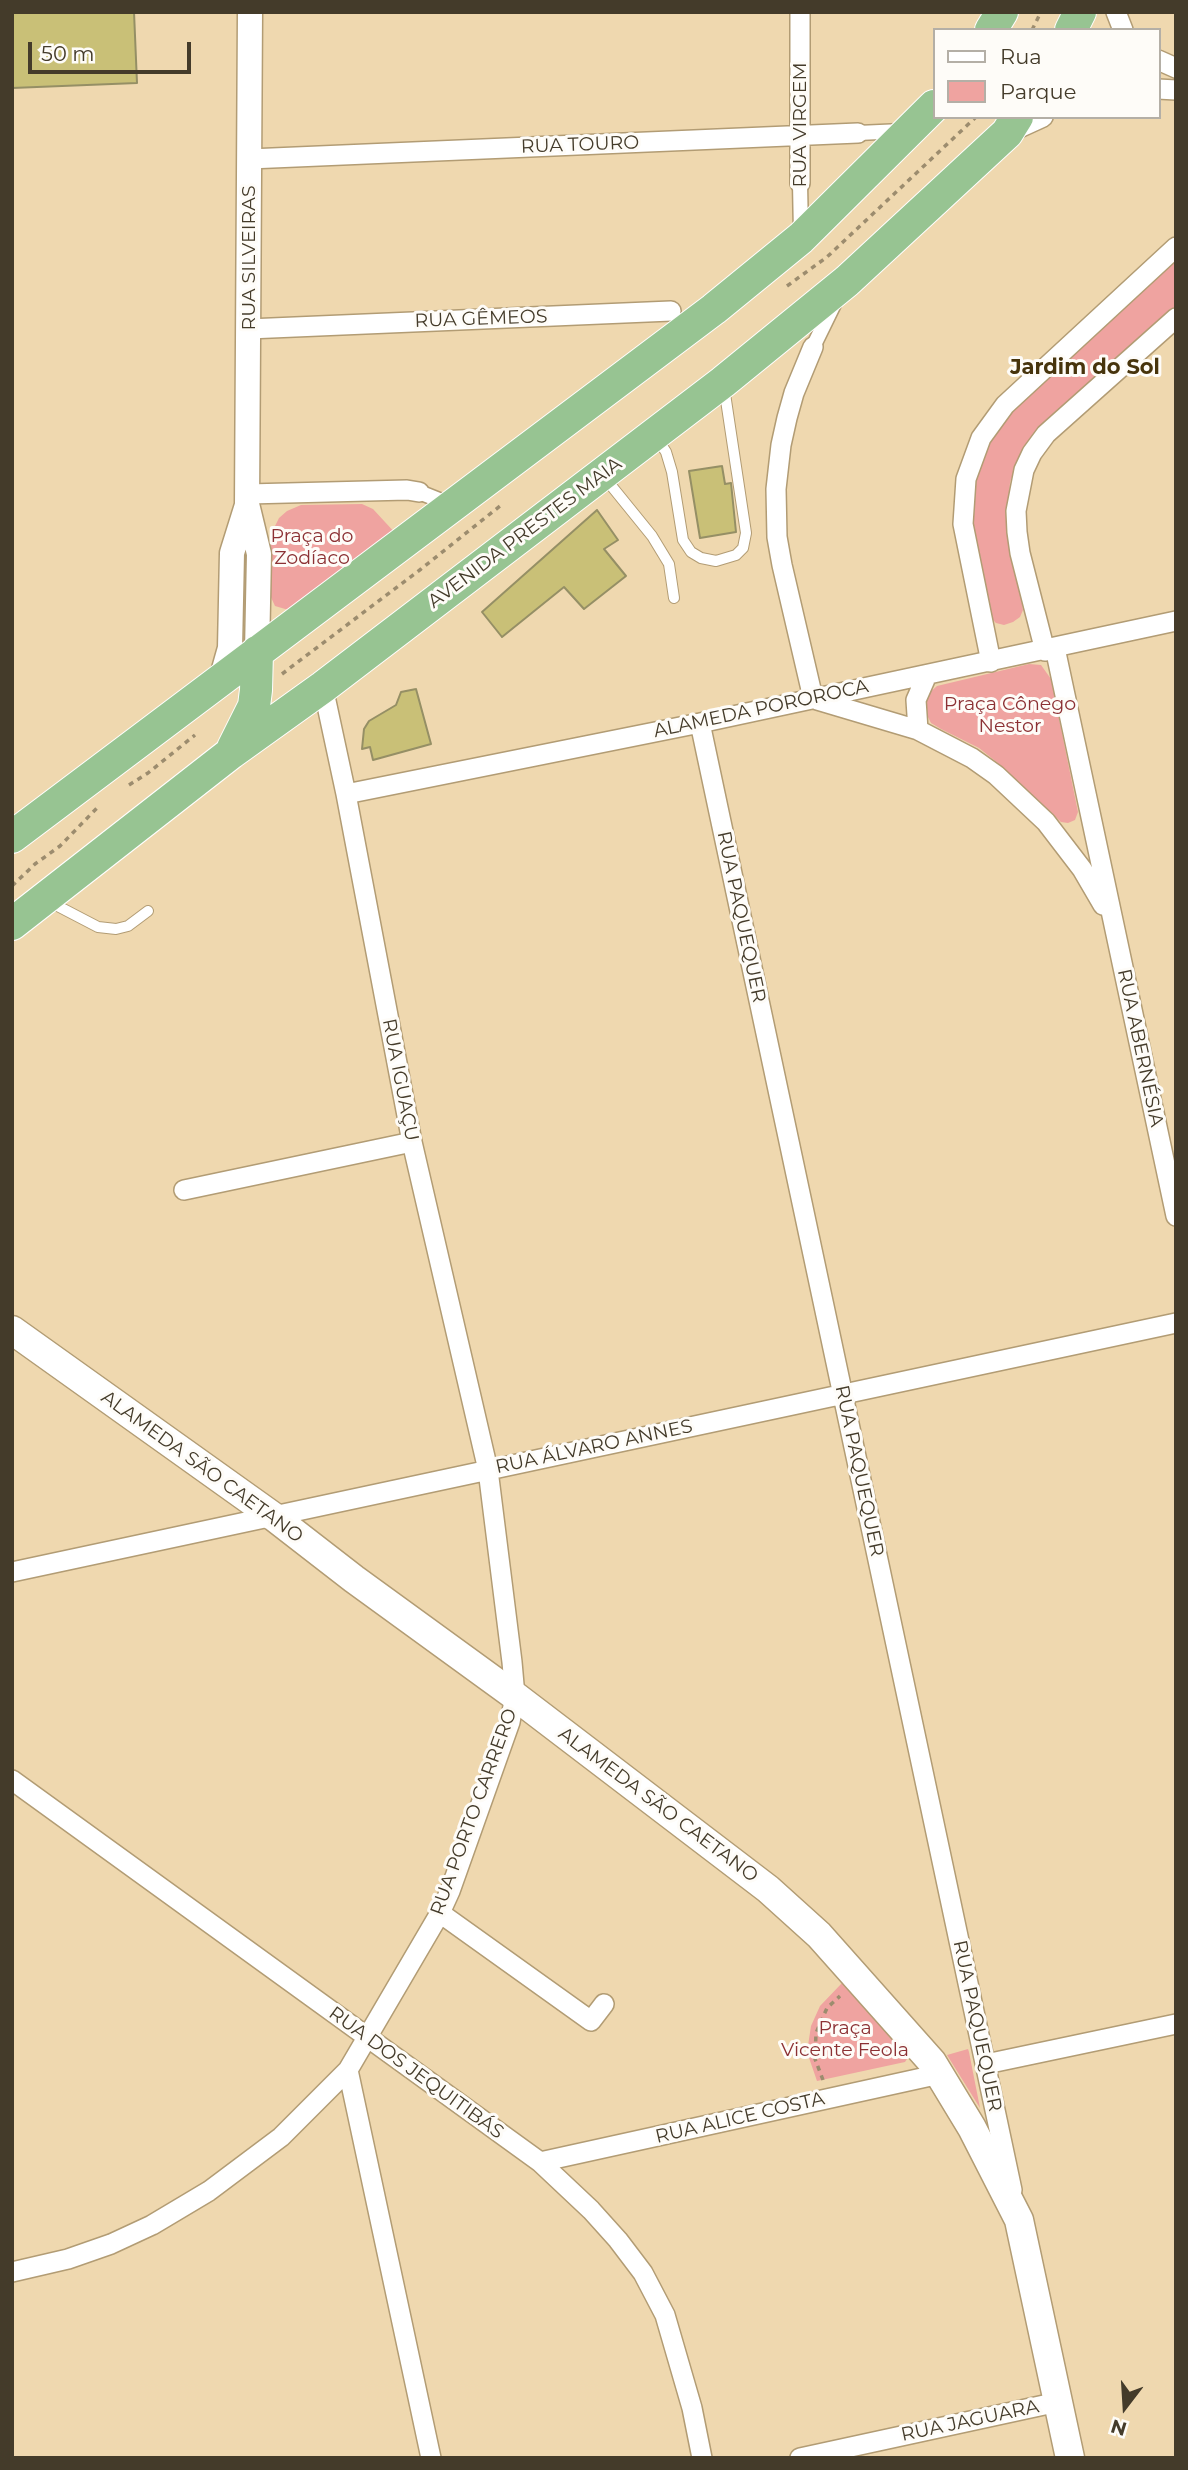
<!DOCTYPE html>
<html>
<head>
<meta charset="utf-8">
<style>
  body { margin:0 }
  #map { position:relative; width:1188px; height:2470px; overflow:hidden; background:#efd8af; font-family:Montserrat,sans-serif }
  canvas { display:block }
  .frame { position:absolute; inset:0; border:14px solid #443b2a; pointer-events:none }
  .legend { position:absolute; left:933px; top:28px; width:228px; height:91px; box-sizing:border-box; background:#fefcf8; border:2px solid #b4afa6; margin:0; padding:9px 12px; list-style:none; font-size:21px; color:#443b2a }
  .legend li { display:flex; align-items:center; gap:14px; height:35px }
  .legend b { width:35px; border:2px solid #b4afa6 }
  .north { position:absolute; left:1090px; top:2372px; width:70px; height:70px; -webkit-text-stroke:5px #fefcf8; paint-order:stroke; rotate:197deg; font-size:19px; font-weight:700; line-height:28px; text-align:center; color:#443b2a }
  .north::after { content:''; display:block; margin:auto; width:24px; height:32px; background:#443b2a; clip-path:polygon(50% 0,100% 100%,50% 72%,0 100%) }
  .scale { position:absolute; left:28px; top:42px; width:163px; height:32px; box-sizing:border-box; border:4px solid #443b2a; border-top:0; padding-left:9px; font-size:21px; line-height:24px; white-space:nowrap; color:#443b2a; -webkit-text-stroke:5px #fefcf8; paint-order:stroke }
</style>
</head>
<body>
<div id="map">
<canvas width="1188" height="2470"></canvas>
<div class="frame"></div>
<ul class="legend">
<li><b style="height:9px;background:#fff"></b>Rua</li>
<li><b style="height:19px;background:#efa3a0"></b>Parque</li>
</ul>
<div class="north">N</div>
<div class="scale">50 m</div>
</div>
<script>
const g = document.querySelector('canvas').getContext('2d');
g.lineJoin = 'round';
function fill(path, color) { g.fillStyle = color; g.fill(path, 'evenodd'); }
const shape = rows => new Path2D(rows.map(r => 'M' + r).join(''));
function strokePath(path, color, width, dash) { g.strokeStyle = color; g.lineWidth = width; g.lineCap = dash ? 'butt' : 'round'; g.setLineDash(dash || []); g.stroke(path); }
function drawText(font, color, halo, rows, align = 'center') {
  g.font = font + ' Montserrat,sans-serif'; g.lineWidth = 6; g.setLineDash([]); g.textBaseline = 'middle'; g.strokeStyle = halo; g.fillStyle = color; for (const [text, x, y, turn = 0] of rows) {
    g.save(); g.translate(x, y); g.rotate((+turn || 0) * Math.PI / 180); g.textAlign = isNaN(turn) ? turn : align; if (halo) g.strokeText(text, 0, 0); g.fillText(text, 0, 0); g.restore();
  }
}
const green = shape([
  [1176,260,1176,307,1038,429,1022,452,1010,482,1008,517,1023,610,1020,617,1013,622,1004,625,996,623,990,617,976,553,973,524,976,481,988,444,1012,410],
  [362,504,373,509,397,535,292,611,275,606,269,593,270,544,272,532,279,518,287,511,301,505],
  [1029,664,1041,665,1051,679,1078,812,1075,820,1068,823,1061,822,999,764,979,748,941,729,931,723,926,713,925,707,928,694,937,686],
  [842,1983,907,2055,907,2059,905,2062,817,2081,807,2052,811,2026,820,2006],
  [968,2049,969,2052,980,2108,947,2055]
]);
const building = shape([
  [12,12,134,12,137,83,12,88,12,12],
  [722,466,725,484,731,483,736,532,700,538,689,471,722,466],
  [597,510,618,540,604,549,626,576,584,609,564,587,502,637,482,612,597,510],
  [416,689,431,744,373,760,370,747,362,749,364,729,369,721,396,705,401,692,416,689]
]);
const path = shape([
  [1032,30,1041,12],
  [787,286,827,257,976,117],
  [282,674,421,569,500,506],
  [129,785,148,773,195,735],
  [12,886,35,864,60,846,97,808],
  [823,2080,815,2059,816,2033,827,2008,840,1996]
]);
const service = shape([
  [657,438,666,452,672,472,683,540,691,552,701,558,716,561,736,555,743,548,746,533,724,387],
  [605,478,652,536,669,564,674,598],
  [48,901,98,927,116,929,128,926,148,911]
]);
const pedestrian = shape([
  [858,133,902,131],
  [800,183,801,234],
  [813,347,834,304],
  [419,492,454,506]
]);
const minor = shape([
  [1116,12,1123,30],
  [1158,60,1176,68],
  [1158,89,1176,90],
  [1008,133,1043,117],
  [249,159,858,133],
  [800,183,800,12],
  [248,329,671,311],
  [248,494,407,490,419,492],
  [1055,648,1176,1216],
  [1045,651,1020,553,1017,532,1016,511,1024,470,1032,453,1046,434,1176,318],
  [991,662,963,524,966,479,981,438,1005,405,1176,247],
  [813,698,782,565,777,537,776,489,781,445,787,418,794,393,813,347],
  [817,700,918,730,972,758,996,775,1046,822,1082,869,1103,905],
  [700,723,1012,2190],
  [918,730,916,700,927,675],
  [346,794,700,723,1176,621],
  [184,1190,412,1142],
  [12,1572,1176,1323],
  [12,1780,540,2162,591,2210,618,2240,643,2273,665,2315,692,2408,702,2458],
  [440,1913,591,2021,604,2004],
  [986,2064,1176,2024],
  [348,2070,431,2458],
  [540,2162,940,2074],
  [12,2272,68,2259,111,2244,152,2225,209,2191,281,2137,348,2070,440,1913,450,1891,510,1722,515,1696,512,1662,488,1470,412,1142,346,794,323,687],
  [800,2458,1058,2402]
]);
const tertiary = shape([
  [250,12,247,504,259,554,257,652],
  [221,680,230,648,232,553,247,505]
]);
const secondary = shape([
  [12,1330,274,1517,354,1579,515,1696,768,1889,819,1935,932,2062,972,2128,1019,2220,1070,2458]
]);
const trunk = shape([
  [991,30,1002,12],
  [1071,30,1080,12],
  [233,748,254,706,256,690,257,652],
  [12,837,714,309,801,238,934,106],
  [12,924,231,753,323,687,723,382,847,281,1007,133,1017,117]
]);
const streetNames = [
  ["RUA VIRGEM",800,125,-90],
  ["RUA TOURO",580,145,-2],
  ["RUA SILVEIRAS",249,258,-90],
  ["RUA GÊMEOS",481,319,-2],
  ["AVENIDA PRESTES MAIA",525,533,-37],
  ["ALAMEDA POROROCA",761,709,-12],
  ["RUA PAQUEQUER",741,917,78],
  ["RUA ABERNÉSIA",1140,1048,78],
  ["RUA IGUAÇU",400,1080,79],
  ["RUA ÁLVARO ANNES",594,1447,-12],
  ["ALAMEDA SÃO CAETANO",202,1467,36],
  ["RUA PAQUEQUER",859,1471,78],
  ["ALAMEDA SÃO CAETANO",658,1805,37],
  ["RUA PORTO CARRERO",474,1812,-70],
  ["RUA PAQUEQUER",977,2026,78],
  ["RUA DOS JEQUITIBÁS",416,2073,36],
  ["RUA ALICE COSTA",740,2118,-13],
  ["RUA JAGUARA",970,2421,-12]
];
const parkNames = [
  ["Praça do",312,536],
  ["Zodíaco",312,558],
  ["Praça Cônego",1010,704],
  ["Nestor",1010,726],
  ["Praça",845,2028],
  ["Vicente Feola",845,2050]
];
const neighbourhoodNames = [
  ["Jardim do Sol",1085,368]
];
fill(green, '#efa3a0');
fill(building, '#c9c077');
strokePath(building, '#958f65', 2);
strokePath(service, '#b29c74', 12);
strokePath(pedestrian, '#b29c74', 17);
strokePath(minor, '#b29c74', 22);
strokePath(tertiary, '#b29c74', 27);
strokePath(secondary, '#b29c74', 31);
strokePath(trunk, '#fff', 34);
strokePath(path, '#9c8c6e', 3.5, [5, 5]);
strokePath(service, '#fff', 10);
strokePath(pedestrian, '#fff', 14);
strokePath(minor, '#fff', 19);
strokePath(tertiary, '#fff', 24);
strokePath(secondary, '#fff', 28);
strokePath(trunk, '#97c492', 32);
drawText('19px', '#443b2a', '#fefcf8', streetNames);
drawText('19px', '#8c3134', '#fefcf8', parkNames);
drawText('bold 21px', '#47340c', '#fefcf8', neighbourhoodNames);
</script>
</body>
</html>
